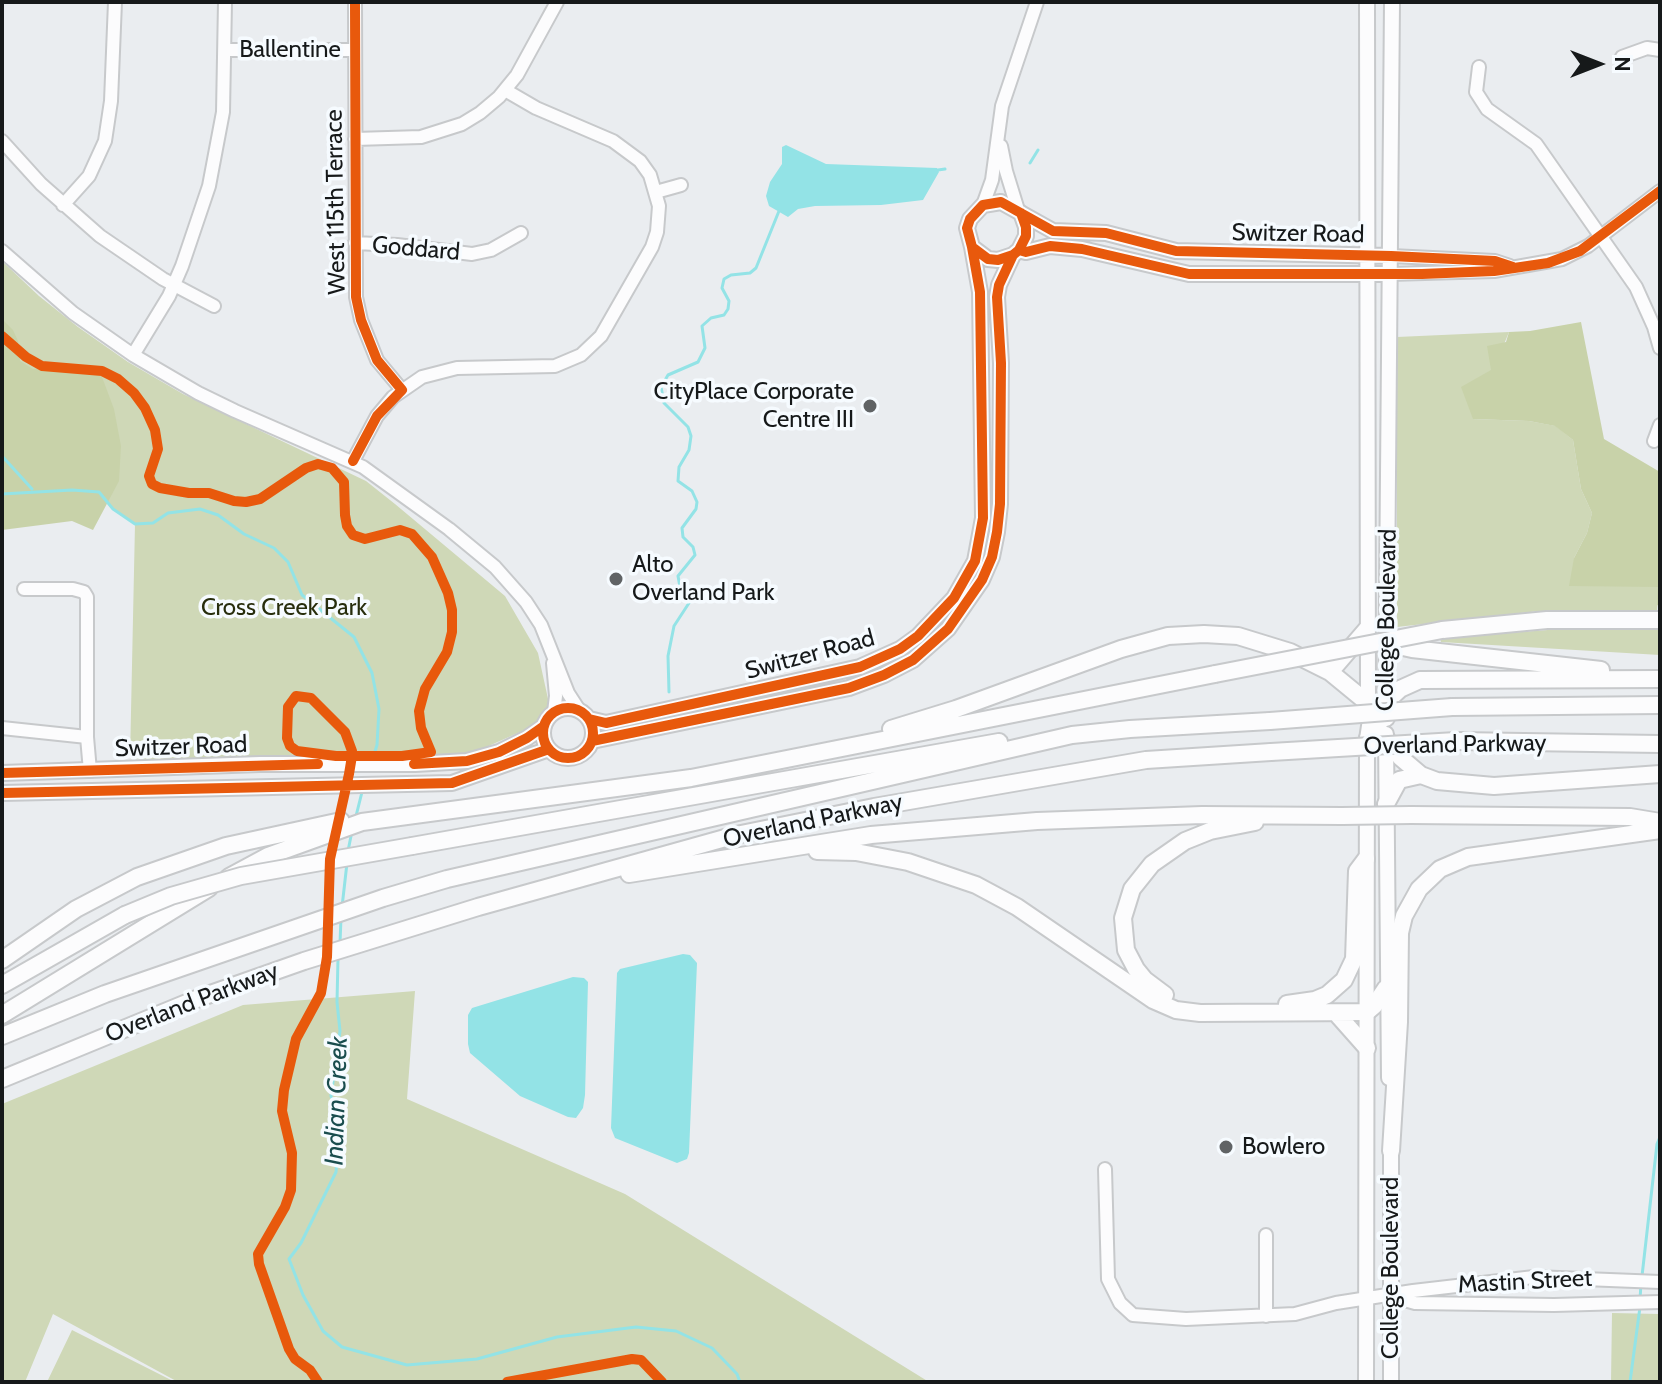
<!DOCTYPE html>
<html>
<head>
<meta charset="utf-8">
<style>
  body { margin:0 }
  #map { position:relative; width:1662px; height:1384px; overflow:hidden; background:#eaedf0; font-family:Cabin,sans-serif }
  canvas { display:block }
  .frame { position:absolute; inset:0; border:4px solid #16191a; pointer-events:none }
  .north { position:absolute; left:1558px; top:24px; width:80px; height:80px; -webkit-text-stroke:6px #f6fbff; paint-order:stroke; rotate:90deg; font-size:22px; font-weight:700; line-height:32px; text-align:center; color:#16191a }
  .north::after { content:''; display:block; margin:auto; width:28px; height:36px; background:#16191a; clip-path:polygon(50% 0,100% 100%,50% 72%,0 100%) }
</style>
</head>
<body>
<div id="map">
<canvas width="1662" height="1384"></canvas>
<div class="frame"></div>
<div class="north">N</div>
</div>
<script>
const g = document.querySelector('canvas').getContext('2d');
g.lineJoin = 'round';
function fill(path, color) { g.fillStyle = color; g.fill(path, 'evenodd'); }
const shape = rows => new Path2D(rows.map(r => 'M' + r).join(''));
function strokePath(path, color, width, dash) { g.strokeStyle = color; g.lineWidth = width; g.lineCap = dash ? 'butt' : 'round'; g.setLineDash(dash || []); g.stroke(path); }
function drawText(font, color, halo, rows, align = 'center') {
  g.font = font + ' Cabin,sans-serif'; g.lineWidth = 7; g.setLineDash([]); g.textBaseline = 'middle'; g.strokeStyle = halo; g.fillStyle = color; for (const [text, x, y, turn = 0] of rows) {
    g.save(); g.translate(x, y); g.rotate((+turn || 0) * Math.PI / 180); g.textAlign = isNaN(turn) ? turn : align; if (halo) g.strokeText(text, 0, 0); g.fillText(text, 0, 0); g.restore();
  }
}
const green = shape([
  [2,261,39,296,78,327,128,362,183,394,366,481,395,504,505,596,538,653,550,708,531,727,462,758,130,759,135,524,113,509,99,492,2,494],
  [1509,332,1473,419,1529,421,1556,426,1573,440,1581,489,1592,513,1587,533,1574,558,1659,587,1657,610,1539,611,1397,627,1397,337],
  [1588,627,1660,628,1660,655,1441,642,1440,638],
  [415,991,407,1099,625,1194,929,1382,178,1382,53,1314,25,1382,2,1382,2,1104,243,1005],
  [1612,1313,1660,1314,1660,1382,1611,1382],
  [72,1330,175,1382,47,1382]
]);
const forest = shape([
  [2,319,13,330,18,341,20,361,33,369,66,364,81,366,102,377,114,409,121,446,119,481,93,530,72,521,2,530],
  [1581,322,1604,439,1660,472,1660,606,1657,605,1658,587,1569,586,1574,558,1587,533,1592,513,1581,489,1573,440,1555,426,1529,421,1473,419,1461,387,1491,370,1487,346,1506,342,1509,332,1530,331]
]);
const water = shape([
  [786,145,826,164,937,168,939,172,923,200,881,205,815,206,798,209,788,217,769,206,766,196,770,182,782,164,782,147],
  [683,954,690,955,697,963,689,1153,687,1159,677,1163,615,1138,611,1128,617,973,620,969],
  [573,977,584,978,588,982,585,1095,583,1108,576,1118,568,1117,520,1096,470,1053,468,1044,468,1015,472,1008]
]);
const stream = shape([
  [1030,163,1038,150],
  [938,170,945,169],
  [2,456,32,489],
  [2,494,72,490,99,492,113,509,135,524,153,523,168,513,200,509,218,515,244,534,274,548,288,562,302,595,354,637,372,673,379,709,377,745,373,758],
  [669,692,668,656,674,626,689,603,689,595,680,587,678,576,695,555,693,547,683,537,682,528,696,509,697,502,692,491,678,481,679,467,689,450,691,436,688,427,664,403,661,387,668,375,698,362,705,348,702,326,711,318,724,315,728,309,729,301,722,288,724,279,731,275,750,273,756,268,779,211],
  [355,820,363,788],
  [348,851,352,831],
  [342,907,347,863],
  [340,943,341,918],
  [338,958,337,1002,340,1031,331,1096,340,1123,336,1172,301,1243,289,1259,303,1295,323,1331,342,1347,407,1365,477,1359,557,1337,636,1327,676,1331,712,1348,737,1374,740,1382],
  [1642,1276,1657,1144,1660,1137],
  [1640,1300,1641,1283],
  [1630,1382,1640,1307]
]);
const minor = shape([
  [355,2,356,297,361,320,377,360,402,390],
  [225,50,354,50],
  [1622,57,1647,48,1660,50],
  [1479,67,1476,92,1487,109,1536,144,1636,287,1654,327,1660,348],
  [355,139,421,137,462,124,480,113,499,97,517,75,557,2],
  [2,141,41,184,100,236,163,279,214,306],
  [1001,146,1006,171,1018,210],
  [656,192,681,185],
  [63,205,89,176,105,141,111,101,115,2],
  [983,205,992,180,1002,106,1037,2],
  [355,243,397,245,472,254,491,250,521,233],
  [2,251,73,313,133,355,198,393,235,411,363,467,449,529,495,567,526,602,541,625,568,693,579,710],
  [1391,256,1495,261,1510,266],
  [1390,274,1494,271,1562,259,1588,246,1660,191],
  [133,355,169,296,182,266,209,186,223,112,225,2],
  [1654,441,1660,425],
  [353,461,377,416,393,397,422,377,457,368,555,366,581,355,601,336,652,247,657,232,659,206,650,175,640,161,613,141,536,108,505,90],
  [24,589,73,589,84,592,87,597,87,737,90,771],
  [553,663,556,696,554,712],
  [2,728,87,737],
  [1105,1169,1108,1279,1120,1303,1133,1315,1186,1319,1295,1314,1336,1303,1413,1291,1534,1277,1660,1282],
  [1266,1235,1266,1316],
  [1394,1297,1415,1303,1554,1305,1660,1302]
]);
const major = shape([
  [1367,2,1368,710],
  [1021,213,1026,227,1026,236,1019,250,1013,255,998,260,988,259,972,247,967,228,970,219,983,205,1001,202,1053,231,1106,233,1176,251,1391,256],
  [1019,250,1026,252,1050,246,1082,249,1189,274,1390,274],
  '543 733a25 25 0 1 1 50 0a25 25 0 1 1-50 0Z',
  [1386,710,1392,2],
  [589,719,606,723,860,667,900,649,918,636,954,598,975,561,983,518,980,292,972,247],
  [1386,734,1389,1078],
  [592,741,849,688,884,675,913,660,948,629,982,580,992,557,997,532,1000,504,1001,363,997,297,999,285,1013,255],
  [2,773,260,764,415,764,467,761,499,752,527,738,544,726],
  [2,793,452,783,549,749],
  [1391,1142,1391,1382],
  [1366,1382,1367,738]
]);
const highway = shape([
  [1442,630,1547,620,1660,620],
  [1387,636,1403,647,1412,649,1601,670],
  [1330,672,1367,629],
  [1452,707,1660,705],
  [1368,716,1401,758,1421,775,1437,781,1494,786,1660,774],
  [891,729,956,709,1121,649,1168,636,1204,634,1238,636,1290,652,1330,672,1386,718],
  [1456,741,1660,744],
  [1367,746,1370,726,1377,710,1400,689,1420,680,1660,679],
  [1386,804,1399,780,1421,775],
  [1411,815,1630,817,1660,822],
  [412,846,999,742],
  [817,851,856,852,908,862,976,885,1017,907,1153,1000,1176,1010,1200,1013,1367,1012,1374,1006,1386,988],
  [629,874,871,835,1037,821,1202,815,1342,816],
  [229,877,268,856,362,822,691,778,1215,674],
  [2,960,76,909,137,877,226,846,341,821],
  [2,985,125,915],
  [1165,995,1145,980,1136,969,1126,950,1123,918,1132,889,1152,864,1185,841,1210,831,1255,822],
  [1287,1004,1315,1000,1327,995,1344,980,1354,959,1357,871,1366,859],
  [1336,1013,1367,1048],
  [2,1015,209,888],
  [2,1036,105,994,383,898,447,879,1072,735,1130,729,1270,721],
  [2,1079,199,998,304,961,478,907,736,835,874,807,1146,760,1271,752],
  [1391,1151,1399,1022,1400,933,1404,916,1419,889,1440,869,1468,857,1660,830]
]);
const highwayBridge = shape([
  [1215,674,1442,630],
  [1270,721,1452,707],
  [1271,752,1456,741],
  [1342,816,1411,815],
  [125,915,171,896,241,876,412,846]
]);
const cycleway = shape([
  [1021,213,1026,227,1026,236,1019,250,1013,255,998,260,988,259,972,247,967,228,970,219,983,205,1001,202,1053,231,1106,233,1176,251,1391,256,1495,261,1513,267],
  [1019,250,1026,252,1050,246,1082,249,1189,274,1422,274,1494,271,1548,263,1580,251,1660,191],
  [2,336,26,357,42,366,102,371,118,379,134,393,145,408,155,430,158,449,149,476,152,484,160,488,189,493,209,493,234,501,246,502,260,499,306,468,318,464,332,468,344,482,345,515,347,526,353,535,365,539,400,530,412,534,432,557,448,593,452,610,452,632,447,652,425,689,419,711,421,728,431,752,402,756,336,756,297,751,290,746,287,738,288,707,296,696,311,698,345,732,352,751,352,756,349,774,330,859,327,957,321,993,296,1039,284,1090,282,1111,292,1153,291,1190,285,1207,258,1254,259,1264,289,1349,295,1359,310,1370,318,1382],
  [353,461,377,416,402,390,377,360,361,320,356,297,355,2],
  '543 733a25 25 0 1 1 50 0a25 25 0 1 1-50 0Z',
  [589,719,606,723,860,667,900,649,918,636,954,598,975,561,983,518,980,292,972,247],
  [592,741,849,688,884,675,913,660,948,629,982,580,992,557,997,532,1000,504,1001,363,997,297,999,285,1013,255],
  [414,764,467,761,499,752,527,738,544,726],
  [2,773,318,764],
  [2,793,452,783,549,749],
  [507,1382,632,1359,641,1360,662,1382]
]);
const markers = [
  [870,406,8,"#606365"],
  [616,579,8,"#606365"],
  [1226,1147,8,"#606365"]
];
const streetNames = [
  ["Ballentine",290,50],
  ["West 115th Terrace",336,202,-91],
  ["Switzer Road",1298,234,1],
  ["Goddard",416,249,5],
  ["College Boulevard",1387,620,-89],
  ["Switzer Road",810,655,-15],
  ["Overland Parkway",1455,745,-1],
  ["Switzer Road",181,747,-2],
  ["Overland Parkway",813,821,-12],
  ["Overland Parkway",192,1003,-21],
  ["College Boulevard",1391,1268,-90],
  ["Mastin Street",1525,1282,-3]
];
const poiNames = [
  ["CityPlace Corporate",854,392,"right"],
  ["Centre III",854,420,"right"],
  ["Alto",632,565],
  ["Overland Park",632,593],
  ["Bowlero",1242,1147]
];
const parkNames = [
  ["Cross Creek Park",284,608]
];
const waterNames = [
  ["Indian Creek",337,1101,-88]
];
fill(green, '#cfd8b7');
fill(forest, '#c8d2a9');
fill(water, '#93e3e6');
strokePath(stream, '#93e3e6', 3);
strokePath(minor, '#c7c9cb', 16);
strokePath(major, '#c7c9cb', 18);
strokePath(highway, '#c7c9cb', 20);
strokePath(minor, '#fcfcfd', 12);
strokePath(major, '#fcfcfd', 14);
strokePath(highway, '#fcfcfd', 16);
strokePath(highwayBridge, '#c7c9cb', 20, []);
strokePath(highwayBridge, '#fcfcfd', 16);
strokePath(cycleway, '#e8590c', 10);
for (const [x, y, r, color] of markers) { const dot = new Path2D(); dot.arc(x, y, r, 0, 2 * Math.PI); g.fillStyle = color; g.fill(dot); strokePath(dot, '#f6fbff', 3); }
drawText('24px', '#16191a', '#f6fbff', streetNames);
drawText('24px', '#16191a', '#f6fbff', poiNames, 'left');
drawText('24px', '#282e0d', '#f6fbff', parkNames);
drawText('italic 26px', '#1a4d4e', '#f6fbff', waterNames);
</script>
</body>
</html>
